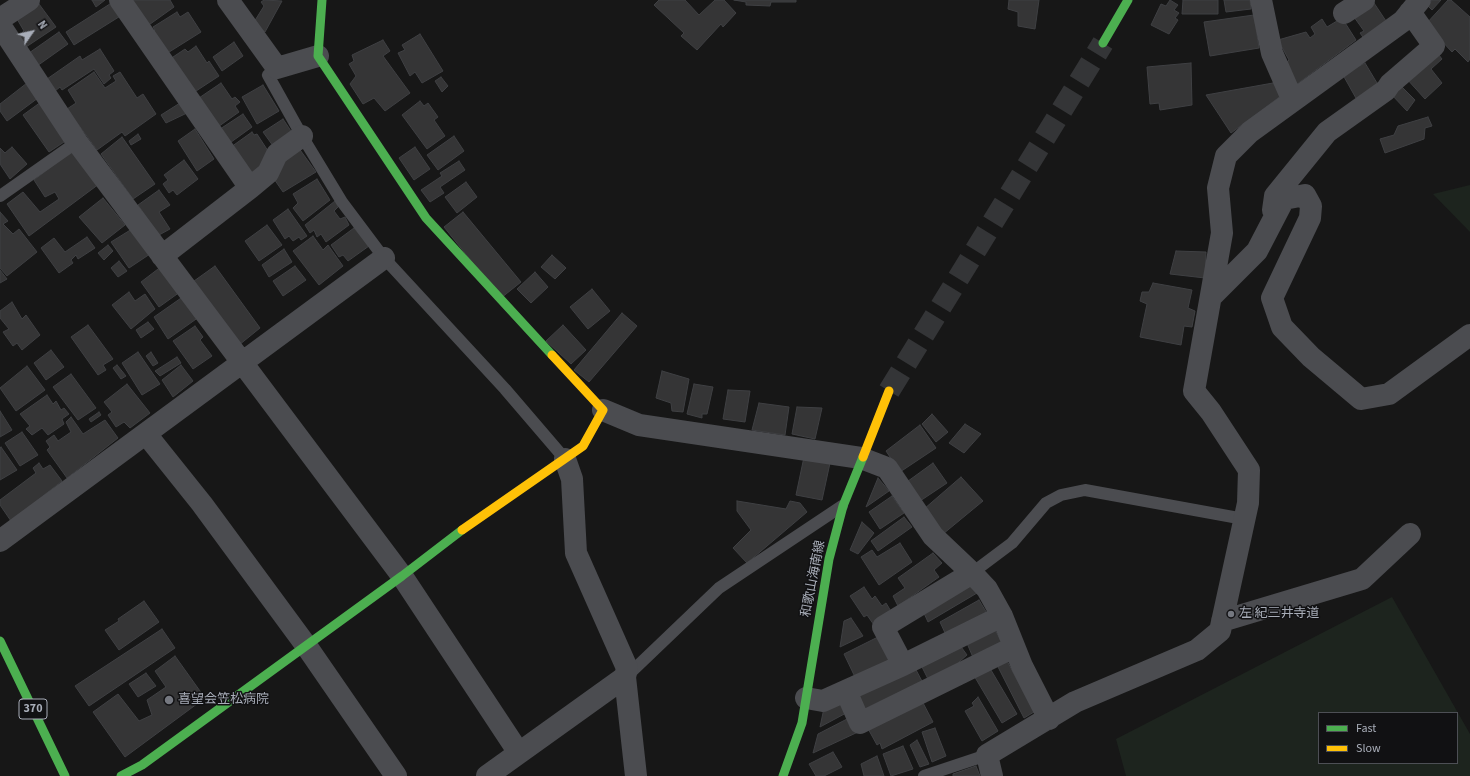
<!DOCTYPE html>
<html>
<head>
<meta charset="utf-8">
<style>
  body { margin:0 }
  #map { position:relative; width:1470px; height:776px; overflow:hidden; background:#171717; font-family:"Source Sans 3",sans-serif }
  canvas { display:block }
  .legend { position:absolute; left:1318px; top:712px; width:140px; height:52px; box-sizing:border-box; background:#111113; border:1px solid #4d4f55; margin:0; padding:5px 7px; list-style:none; font-size:12px; color:#a8adb8 }
  .legend li { display:flex; align-items:center; gap:8px; height:20px }
  .legend b { width:20px; border:1px solid #4d4f55 }
  .north { position:absolute; left:12px; top:12px; width:40px; height:40px; -webkit-text-stroke:3px #111113; paint-order:stroke; rotate:56deg; font-size:11px; font-weight:700; line-height:16px; text-align:center; color:#a8adb8 }
  .north::after { content:''; display:block; margin:auto; width:14px; height:18px; background:#a8adb8; clip-path:polygon(50% 0,100% 100%,50% 72%,0 100%) }
</style>
</head>
<body>
<div id="map">
<canvas width="1470" height="776"></canvas>
<ul class="legend">
<li><b style="height:5px;background:#4caf50"></b>Fast</li>
<li><b style="height:5px;background:#ffc107"></b>Slow</li>
</ul>
<div class="north">N</div>
</div>
<script>
const g = document.querySelector('canvas').getContext('2d');
g.lineJoin = 'round';
function fill(path, color) { g.fillStyle = color; g.fill(path, 'evenodd'); }
const shape = rows => new Path2D(rows.map(r => 'M' + r).join(''));
function strokePath(path, color, width, dash) { g.strokeStyle = color; g.lineWidth = width; g.lineCap = dash ? 'butt' : 'round'; g.setLineDash(dash || []); g.stroke(path); }
function drawText(font, color, halo, rows, align = 'center') {
  g.font = font + ' "Source Sans 3","Noto Sans JP",sans-serif'; g.lineWidth = 3; g.setLineDash([]); g.textBaseline = 'middle'; g.strokeStyle = halo; g.fillStyle = color; for (const [text, x, y, turn = 0] of rows) {
    g.save(); g.translate(x, y); g.rotate((+turn || 0) * Math.PI / 180); g.textAlign = isNaN(turn) ? turn : align; if (halo) g.strokeText(text, 0, 0); g.fillText(text, 0, 0); g.restore();
  }
}
const green = shape([
  [1470,185,1470,232,1433,194],
  [1392,597,1470,734,1470,776,1126,776,1116,739],
  [1319,713,1457,713,1457,763,1319,763]
]);
const building = shape([
  [92,0,105,0,96,7,92,0],
  [128,0,170,0,174,7,146,27,128,0],
  [264,0,282,1,265,32,254,22,264,6,261,2,264,0],
  [659,0,685,0,699,15,715,0,724,0,736,13,723,27,721,24,697,50,681,36,684,33,654,5,659,0],
  [734,0,796,0,796,2,771,2,770,6,746,5,746,2,734,0],
  [1009,0,1039,0,1035,29,1018,26,1018,12,1008,9,1009,0],
  [1170,0,1178,5,1174,10,1179,13,1175,18,1178,20,1169,34,1151,25,1161,4,1166,6,1170,0],
  [1183,0,1218,0,1218,14,1182,14,1183,0],
  [1224,0,1250,0,1251,9,1226,12,1224,0],
  [1432,0,1441,0,1432,10,1428,6,1432,0],
  [1448,0,1451,0,1470,17,1470,59,1468,62,1455,49,1452,52,1426,24,1448,0],
  [113,2,122,15,74,45,66,32,113,2],
  [1374,3,1388,24,1365,40,1360,33,1364,31,1354,17,1374,3],
  [39,4,56,27,26,47,19,35,24,31,17,19,39,4],
  [177,12,180,17,188,12,201,32,166,54,152,33,155,30,153,27,177,12],
  [1254,15,1259,48,1210,56,1204,22,1254,15],
  [1342,18,1356,40,1293,87,1284,65,1289,60,1278,40,1306,32,1310,38,1315,34,1311,27,1322,19,1327,27,1342,18],
  [59,32,68,44,37,66,29,53,59,32],
  [420,34,443,71,422,83,415,72,410,76,398,53,405,50,402,45,420,34],
  [383,40,390,51,383,56,410,93,385,111,374,98,363,104,350,84,356,76,349,64,354,61,352,55,383,40],
  [234,42,243,56,222,71,213,57,234,42],
  [196,46,207,63,209,61,219,76,193,93,170,59,185,49,188,52,196,46],
  [100,49,114,71,109,75,111,78,104,84,94,69,62,90,60,87,55,91,47,79,80,56,82,60,100,49],
  [1435,50,1442,59,1431,69,1442,83,1425,99,1406,78,1435,50],
  [1191,63,1192,105,1160,110,1159,103,1150,104,1147,67,1191,63],
  [1365,63,1380,88,1357,100,1343,75,1365,63],
  [94,72,105,88,116,81,113,76,120,72,137,98,143,94,156,114,125,136,122,132,97,150,67,109,76,103,68,90,94,72],
  [441,77,448,86,442,92,435,81,441,77],
  [27,83,38,98,7,121,0,111,0,104,27,83],
  [221,83,232,99,235,97,240,102,235,106,239,112,215,129,196,100,221,83],
  [1273,83,1282,95,1231,133,1206,95,1273,83],
  [263,85,279,111,257,124,242,97,263,85],
  [1400,85,1415,100,1407,111,1391,94,1400,85],
  [420,101,424,106,428,103,438,117,434,120,445,136,427,149,402,115,420,101],
  [41,102,67,140,49,152,23,115,41,102],
  [180,103,187,113,166,123,161,115,180,103],
  [243,114,252,127,227,145,217,131,243,114],
  [1428,117,1432,126,1425,128,1424,139,1385,153,1380,139,1394,135,1398,126,1428,117],
  [283,119,295,137,276,150,263,132,283,119],
  [195,129,214,159,197,171,178,141,195,129],
  [252,132,254,135,257,134,270,154,264,164,249,174,231,147,252,132],
  [138,134,141,139,131,145,129,141,138,134],
  [454,136,464,151,438,170,427,155,454,136],
  [122,137,155,184,133,199,101,154,122,137],
  [12,147,27,164,10,179,0,164,0,148,5,153,12,147],
  [298,147,316,172,283,192,272,176,298,147],
  [415,147,430,169,414,180,399,158,415,147],
  [73,150,99,184,29,236,7,204,23,192,40,212,59,199,55,192,45,197,34,180,73,150],
  [184,160,198,179,177,195,173,190,169,193,163,184,168,180,164,175,184,160],
  [459,161,465,170,440,187,444,193,430,202,421,190,442,176,440,173,459,161],
  [317,179,330,200,303,221,293,208,298,203,293,194,317,179],
  [466,182,477,197,457,213,445,197,466,182],
  [159,190,170,205,159,212,170,229,159,235,138,205,159,190],
  [103,198,125,225,102,243,79,217,103,198],
  [335,201,339,206,334,211,340,219,345,217,349,225,326,242,321,234,317,237,314,230,310,233,305,225,335,201],
  [288,209,307,236,301,240,299,237,293,241,289,236,285,239,273,220,288,209],
  [0,212,8,221,3,224,13,234,19,229,37,252,7,276,0,268,0,212],
  [463,212,521,282,501,298,444,227,463,212],
  [267,225,282,245,259,261,245,241,267,225],
  [354,228,369,246,348,261,343,255,339,257,331,245,354,228],
  [132,229,150,254,129,268,111,242,132,229],
  [313,236,323,250,328,245,343,266,319,285,293,251,313,236],
  [87,237,95,248,78,259,76,255,71,260,73,263,59,273,41,248,54,238,65,252,87,237],
  [108,245,113,251,104,260,98,253,108,245],
  [284,249,292,262,269,277,262,265,284,249],
  [1176,251,1206,252,1205,278,1170,274,1176,251],
  [552,255,566,268,555,279,541,267,552,255],
  [119,261,127,271,118,277,111,268,119,261],
  [162,266,180,292,159,307,141,282,162,266],
  [215,266,260,328,239,345,194,281,215,266],
  [295,266,306,280,283,296,273,281,295,266],
  [0,270,7,279,0,283,0,270],
  [535,272,548,287,531,303,517,289,535,272],
  [1153,283,1192,290,1188,308,1195,311,1192,327,1184,326,1181,345,1140,337,1147,304,1140,301,1142,292,1149,292,1153,283],
  [592,289,610,311,588,329,570,307,592,289],
  [129,292,135,301,145,294,155,309,131,329,112,305,129,292],
  [184,296,199,317,168,339,154,317,184,296],
  [12,302,22,319,26,315,40,335,22,350,17,343,13,346,3,332,9,329,0,318,0,311,12,302],
  [622,313,637,326,589,382,574,370,622,313],
  [148,322,154,329,141,338,136,330,148,322],
  [88,325,113,359,103,365,106,370,98,375,71,337,88,325],
  [563,325,586,350,571,364,546,341,563,325],
  [195,326,203,337,200,340,212,356,193,369,173,341,195,326],
  [51,350,64,367,46,380,34,363,51,350],
  [138,352,160,384,142,395,122,363,138,352],
  [151,352,158,363,153,366,146,356,151,352],
  [177,357,181,363,160,376,155,371,177,357],
  [117,365,126,376,121,379,113,368,117,365],
  [181,365,193,381,173,397,162,380,181,365],
  [27,366,45,390,16,411,0,388,27,366],
  [662,371,689,379,683,412,672,411,671,403,656,398,662,371],
  [71,374,96,408,78,420,53,387,71,374],
  [127,384,150,413,130,428,124,422,116,427,108,415,112,412,104,402,127,384],
  [694,384,713,387,707,414,702,414,702,418,687,414,694,384],
  [728,390,750,391,745,422,723,419,728,390],
  [47,395,53,404,56,401,61,410,64,408,69,414,62,419,64,424,48,435,42,428,32,435,26,429,30,426,20,414,47,395],
  [759,403,789,407,785,435,752,430,759,403],
  [797,407,822,408,815,439,792,434,797,407],
  [0,411,12,430,0,437,0,411],
  [99,412,101,415,91,422,89,419,99,412],
  [932,414,948,432,936,442,922,424,932,414],
  [71,417,83,434,105,420,118,438,67,478,47,450,50,447,46,441,54,435,58,441,71,432,66,422,71,417],
  [965,424,981,434,964,453,949,443,965,424],
  [920,425,936,448,900,472,886,451,920,425],
  [22,432,38,455,20,466,5,443,22,432],
  [1,447,17,470,0,480,0,448,1,447],
  [804,457,830,463,822,500,796,495,804,457],
  [39,463,43,469,50,465,62,481,11,521,0,505,0,500,36,473,33,468,39,463],
  [933,463,947,483,917,503,904,484,933,463],
  [961,477,983,501,943,534,924,509,961,477],
  [878,478,889,491,866,507,878,478],
  [892,496,904,513,880,529,869,512,892,496],
  [737,501,786,509,790,501,800,503,807,512,747,563,733,548,751,530,737,511,737,501],
  [904,517,912,527,878,551,871,541,904,517],
  [862,522,874,533,858,554,850,550,862,522],
  [900,543,912,562,879,585,861,557,872,550,877,557,900,543],
  [933,553,942,563,934,570,939,577,898,606,893,596,905,588,898,578,933,553],
  [970,578,977,593,928,622,923,611,970,578],
  [864,587,872,599,875,596,882,606,886,603,892,613,874,625,867,615,864,617,850,596,864,587],
  [979,600,988,615,946,635,940,622,979,600],
  [144,601,159,622,119,650,105,630,119,621,118,619,144,601],
  [851,618,863,636,840,647,844,621,851,618],
  [993,626,1004,647,975,662,966,641,993,626],
  [162,629,175,648,89,706,75,686,162,629],
  [878,637,891,660,855,677,844,654,878,637],
  [959,644,967,655,959,662,961,667,930,683,920,663,959,644],
  [175,656,205,698,125,757,93,712,118,694,139,721,152,715,147,700,166,687,155,671,175,656],
  [1005,657,1034,712,1024,718,996,663,1005,657],
  [988,665,1017,714,1002,723,973,674,988,665],
  [914,666,924,685,863,713,856,694,914,666],
  [146,673,156,686,138,697,129,684,146,673],
  [978,697,998,731,982,741,965,711,974,706,972,703,978,697],
  [921,699,933,722,882,749,880,743,877,745,866,725,921,699],
  [843,701,848,712,820,727,824,708,843,701],
  [849,718,858,732,813,753,818,734,849,718],
  [935,728,946,756,932,762,922,732,935,728],
  [917,740,929,764,920,767,910,745,917,740],
  [903,746,913,769,891,776,883,754,903,746],
  [833,752,842,767,824,776,816,776,809,764,833,752],
  [877,756,884,776,864,776,861,764,877,756],
  [976,766,980,776,953,776,953,774,976,766]
]);
const secondaryTunnel = shape([
  [889,391,1103,43]
]);
const lane = shape([
  [277,68,268,75,302,136,342,202,384,258,505,389,565,459],
  [0,196,77,142],
  [972,573,1012,543,1046,503,1061,495,1085,490,1244,519],
  [627,676,719,588,842,506],
  [924,776,987,755]
]);
const street = shape([
  [120,0,250,188,162,256],
  [228,0,277,68,318,56],
  [1261,0,1272,53,1293,101],
  [1344,13,1364,0],
  [0,19,29,0],
  [0,25,77,142,402,576,519,753],
  [250,188,268,173,277,154,302,136],
  [1273,210,1275,196,1327,132,1386,90,1390,84,1434,46,1410,12],
  [1211,297,1257,251,1284,199,1305,195,1311,206,1310,218,1272,298,1282,327,1311,357,1361,399,1389,394,1470,335],
  [603,410,639,425,861,458,887,468,933,536,972,573,987,589,1002,616,1022,666,1049,719],
  [146,434,202,504,305,644,396,776],
  [565,459,572,479,576,553,627,668,625,677,636,776],
  [0,541,384,258],
  [1222,621,1362,579,1410,534],
  [903,665,1002,616],
  [846,691,860,723,1014,647],
  [806,698,823,701,903,665,883,627,972,573],
  [487,776,625,677],
  [992,776,987,755,1075,702,1197,650,1220,631,1248,503,1249,470,1211,412,1194,391,1222,233,1218,188,1226,156,1250,132,1403,21,1420,0]
]);
const fast = shape([
  [322,0,318,56,426,218,552,355],
  [1103,43,1128,0],
  [0,641,65,776],
  [121,776,142,765,402,576,462,530],
  [783,776,802,723,829,559,843,506,863,457]
]);
const slow = shape([
  [863,457,889,391],
  [462,530,583,446,603,410,552,355]
]);
const markers = [
  [1231,614,4,"#757880"],
  [169,700,5,"#757880"]
];
const shields = [
  [33,709,28]
];
const shieldNames = [
  ["370",33,709]
];
const streetNames = [
  ["和歌山海南線",814,579,-79]
];
const poiNames = [
  ["左 紀三井寺道",1239,614],
  ["喜望会笠松病院",178,700]
];
fill(green, '#1d241e');
fill(building, '#353536');
strokePath(building, '#3f4043', 1);
strokePath(secondaryTunnel, '#343537', 22, [22, 11]);
strokePath(lane, '#4b4c50', 12);
strokePath(street, '#4b4c50', 22);
strokePath(fast, '#4caf50', 9);
strokePath(slow, '#ffc107', 9);
for (const [x, y, r, color] of markers) { const dot = new Path2D(); dot.arc(x, y, r, 0, 2 * Math.PI); g.fillStyle = color; g.fill(dot); strokePath(dot, '#111113', 1.5); }
for (const [x, y, w] of shields) { const box = new Path2D(); box.roundRect(x - w / 2, y - 10, w, 20, 3); g.fillStyle = '#111113'; g.fill(box); strokePath(box, '#a8adb8', 1); }
drawText('bold 12px', '#a8adb8', null, shieldNames);
drawText('13px', '#a8adb8', '#111113', streetNames);
drawText('13px', '#a8adb8', '#111113', poiNames, 'left');
</script>
</body>
</html>
